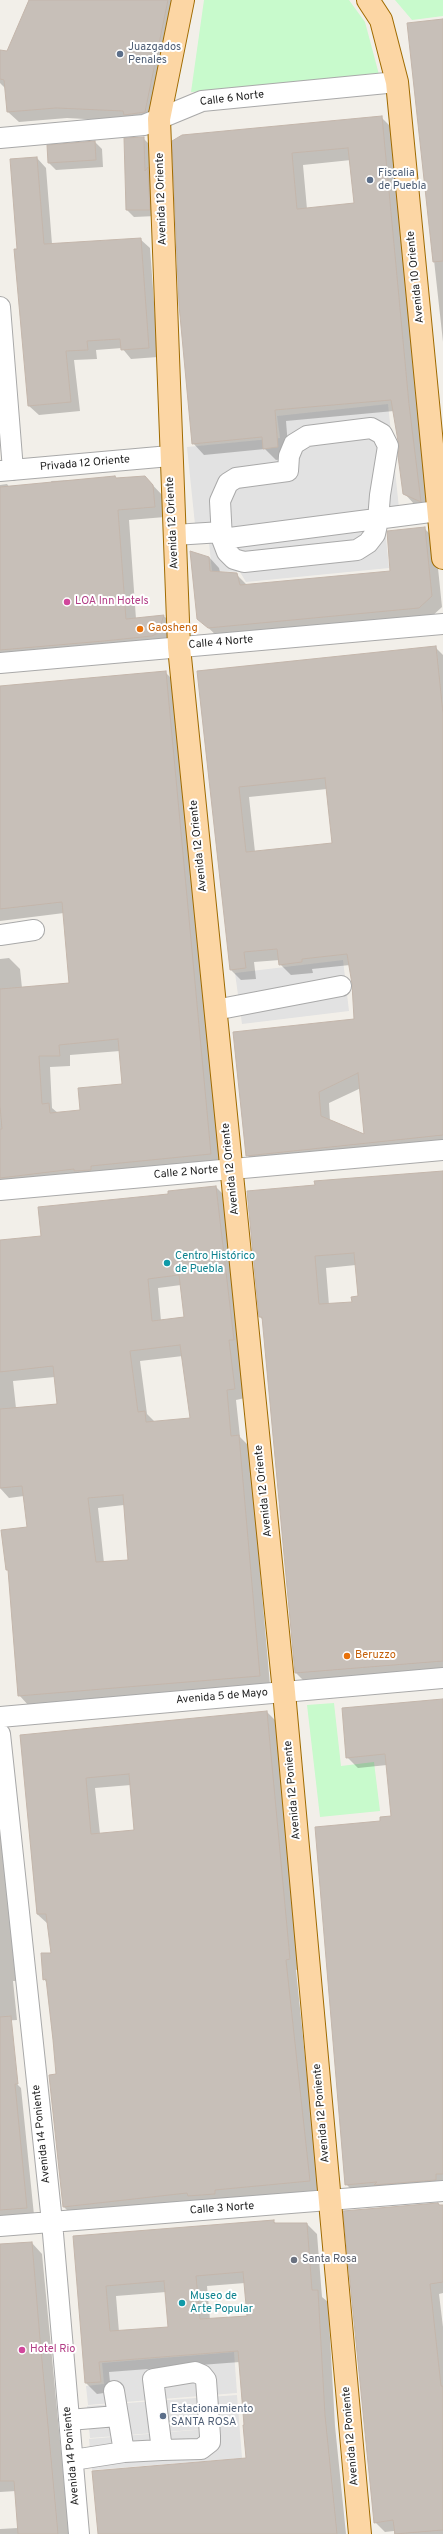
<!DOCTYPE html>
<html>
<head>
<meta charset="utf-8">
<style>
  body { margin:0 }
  canvas { display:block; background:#f2efe9 }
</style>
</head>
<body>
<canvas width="443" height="2534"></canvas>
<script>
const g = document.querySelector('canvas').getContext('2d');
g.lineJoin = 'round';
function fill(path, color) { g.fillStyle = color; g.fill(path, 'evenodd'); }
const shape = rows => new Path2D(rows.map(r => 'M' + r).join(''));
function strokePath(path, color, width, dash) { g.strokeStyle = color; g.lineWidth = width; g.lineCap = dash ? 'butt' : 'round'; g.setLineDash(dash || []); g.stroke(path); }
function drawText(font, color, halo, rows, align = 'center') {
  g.font = font + ' Overpass,sans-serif'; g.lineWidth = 4; g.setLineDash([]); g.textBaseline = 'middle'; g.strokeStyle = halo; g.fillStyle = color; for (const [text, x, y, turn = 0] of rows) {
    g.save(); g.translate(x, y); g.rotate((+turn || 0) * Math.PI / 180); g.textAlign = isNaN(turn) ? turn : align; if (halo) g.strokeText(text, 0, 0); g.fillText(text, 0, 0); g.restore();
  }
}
const park = shape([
  [204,0,349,0,365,22,381,82,191,92],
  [395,0,443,0,443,16,412,20],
  [334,1703,341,1766,374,1762,380,1811,320,1817,307,1705]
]);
const parking = shape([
  [388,404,401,527,385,528,389,568,246,582,240,572,212,571,209,543,197,544,187,447,280,438,277,416],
  [343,960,349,1011,242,1024,235,973],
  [234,2352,237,2393,88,2405,86,2386,104,2384,102,2363],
  [237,2395,242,2458,92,2470,89,2439,230,2427,90,2438,87,2406]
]);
const shadow = shape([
  [30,0,180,0,155,123,67,118,19,122,8,112,6,89,0,83,0,51,8,52],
  [443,20,443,342,408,24],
  [381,117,393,129,432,512,415,505,404,493,400,447,394,411,286,421,289,458,276,460,265,449,204,455,193,443,173,142],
  [351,160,355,204,307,209,303,165],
  [143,138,150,145,156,216,134,217,127,210],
  [95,142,102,149,103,167,56,170,49,163],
  [37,158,46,168,52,244,140,239,150,248,158,357,131,359,122,348,96,350,97,359,74,360,80,411,39,415,29,406,18,250],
  [145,477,164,497,165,517,129,520,136,619,164,616,175,627,168,643,0,660,0,485,7,484,10,488,52,484,51,481],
  [424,528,435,539,442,607,430,618,219,638,198,618,209,557,219,568,220,572,236,574,247,585,391,572],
  [435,647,443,655,443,1147,258,1166,247,1155,355,1020,353,984,350,965,312,969,313,973,291,975,280,964,280,960,254,962,256,979,241,980,231,970,198,671],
  [327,789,333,844,255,852,249,797],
  [361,1088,365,1136,330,1121,329,1103],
  [165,672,176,683,221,1164,0,1188,0,959,9,958,20,969,22,988,70,984,64,913,0,921,0,687],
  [120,1051,123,1085,81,1111,58,1113,52,1108,50,1067,70,1066,70,1055],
  [443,1172,443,1673,307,1684,296,1673,263,1320,260,1317,316,1186],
  [356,1265,359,1297,353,1303,329,1305,326,1268],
  [216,1187,226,1197,245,1398,236,1400,240,1437,249,1446,270,1685,29,1706,19,1695,9,1572,7,1569,28,1528,24,1496,9,1498,0,1488,0,1241,42,1237,169,1195],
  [181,1285,185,1318,161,1321,158,1288],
  [183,1356,191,1419,155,1422,147,1414,140,1361],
  [55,1377,58,1405,16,1408,13,1381],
  [124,1505,129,1561,104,1563,98,1508],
  [443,1700,443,2191,357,2195,346,2184,381,1822,392,1817,387,1765,358,1768,347,1757],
  [267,1712,277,1722,300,1969,296,1970,319,2191,74,2217,64,2207,57,2075,47,1983,44,1979,52,1954,48,1924,37,1914,21,1736],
  [131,1785,135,1831,100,1834,95,1788],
  [0,1820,16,1981,13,1981,17,2020,0,2021],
  [14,2081,21,2088,34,2215,0,2218,0,2083],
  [438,2204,443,2206,443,2293,439,2294,443,2327,443,2534,394,2534,394,2531,385,2532,375,2522],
  [273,2221,277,2224,307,2224,317,2234,322,2297,328,2302,335,2426,346,2534,99,2534,247,2459,246,2426,240,2362,109,2372,111,2392,97,2394,86,2383,74,2237],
  [245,2283,248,2316,210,2320,207,2286],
  [166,2292,169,2328,119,2332,116,2296],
  [32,2243,42,2254,69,2534,0,2534,0,2529,18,2528,16,2491,0,2492,0,2245]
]);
const building = shape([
  [29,0,168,0,145,112,124,115,123,111,56,108,7,112,4,80,0,79,0,50,7,51,29,0],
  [443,19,443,261,433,262,407,23,443,19],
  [382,116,409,404,421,502,403,494,398,456,399,447,391,400,275,410,278,447,263,449,262,437,192,444,179,305,172,141,182,135,382,116],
  [348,148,354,203,297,209,292,153,348,148],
  [144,137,145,171,148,167,150,210,126,210,124,138,144,137],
  [95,141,96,160,48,163,47,145,95,141],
  [37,157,44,244,141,238,149,348,121,350,120,339,87,341,88,350,66,351,71,402,28,406,14,249,17,249,10,159,37,157],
  [115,476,116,478,145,476,153,485,155,507,118,510,126,619,164,615,158,633,152,636,104,641,0,650,0,487,115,476],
  [425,527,432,596,419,608,208,628,197,619,190,551,209,557,210,571,237,573,240,585,390,571,387,531,425,527],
  [436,646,443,713,443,1135,246,1156,233,1032,354,1019,352,984,347,954,302,959,302,962,279,965,277,949,244,952,246,968,230,970,197,671,436,646],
  [325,778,332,843,246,852,239,787,325,778],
  [358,1073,364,1134,321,1116,319,1092,358,1073],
  [166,671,211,1154,91,1166,91,1170,74,1171,74,1169,0,1178,0,1129,2,1129,0,1106,0,989,69,983,62,902,0,909,0,686,166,671],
  [118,1039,122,1084,78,1088,80,1110,50,1113,49,1103,42,1104,39,1056,60,1056,59,1045,118,1039],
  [443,1171,443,1661,295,1673,262,1317,259,1317,247,1191,315,1185,314,1181,443,1171],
  [354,1253,358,1296,351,1297,352,1302,319,1304,315,1256,354,1253],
  [216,1186,234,1340,229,1340,235,1389,227,1390,231,1436,239,1435,260,1676,18,1696,8,1570,6,1570,1,1530,27,1527,22,1486,0,1488,0,1409,57,1404,53,1366,0,1372,0,1240,41,1236,38,1207,168,1194,168,1191,216,1186],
  [179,1275,184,1317,152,1321,148,1279,179,1275],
  [180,1345,190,1418,146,1422,145,1411,138,1412,130,1351,180,1345],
  [123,1495,128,1560,96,1562,88,1498,123,1495],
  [443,1699,443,2174,436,2174,436,2180,374,2185,377,2182,345,2185,315,1827,380,1821,380,1817,391,1816,385,1754,346,1758,342,1708,443,1699],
  [267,1711,290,1959,286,1960,310,2181,215,2190,215,2194,188,2196,187,2193,63,2207,49,2075,56,2074,53,2040,46,1979,43,1980,41,1953,51,1953,46,1914,37,1914,20,1735,267,1711],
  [129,1774,134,1830,91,1834,86,1778,129,1774],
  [11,2016,18,2084,15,2084,27,2208,0,2210,0,2017,11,2016],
  [438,2203,439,2205,443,2205,443,2282,430,2284,441,2386,443,2386,443,2530,395,2534,393,2520,374,2523,343,2211,438,2203],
  [274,2220,274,2223,307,2223,312,2290,318,2290,325,2415,337,2534,98,2534,92,2471,246,2458,243,2425,244,2425,238,2351,99,2362,101,2382,85,2383,73,2236,274,2220],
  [243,2272,247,2316,200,2319,196,2276,243,2272],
  [164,2281,168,2327,110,2331,106,2286,164,2281],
  [32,2242,40,2339,58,2534,18,2534,14,2481,0,2481,0,2244,32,2242]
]);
const minor = shape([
  [0,138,144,125,202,101,397,82],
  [0,307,13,470],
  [371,428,382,434,388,446,380,495,378,520,375,534,368,543,357,550,244,562,234,559,227,552,222,539,220,501,228,483,236,478,288,471,289,456,294,444,307,436,371,428],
  [0,471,170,456],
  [174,535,222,532],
  [222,539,438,511],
  [0,663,443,624],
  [0,935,34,930],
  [215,1010,341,986],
  [0,1190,443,1150],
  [0,1717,443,1678],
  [0,1734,52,2222,79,2534],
  [0,2226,443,2191],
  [114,2391,124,2452],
  [69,2420,117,2416],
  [73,2460,124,2452,162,2450,201,2449,210,2442,210,2436,206,2380,202,2375,195,2372,153,2379,162,2450]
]);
const major = shape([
  [183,0,159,119,179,647,284,1692,360,2534],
  [368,0,381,20,397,82,443,558]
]);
const markers = [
  [120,54,4,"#5c6f8a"],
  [370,180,4,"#5c6f8a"],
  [67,602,4,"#d1479c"],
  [140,629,4,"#e8710a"],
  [167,1263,4,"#0f9aa8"],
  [347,1656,4,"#e8710a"],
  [294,2260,4,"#6b7280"],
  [182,2303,4,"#0f9aa8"],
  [22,2350,4,"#d1479c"],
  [163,2416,4,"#5c6f8a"]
];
const serviceNames = [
  ["Juazgados",128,48],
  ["Penales",128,61],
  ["Fiscalia",378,174],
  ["de Puebla",378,187],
  ["Estacionamiento",171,2410],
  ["SANTA ROSA",171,2423]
];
const streetNames = [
  ["Calle 6 Norte",232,99,-7],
  ["Avenida 12 Oriente",162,199,-92],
  ["Avenida 10 Oriente",416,277,-96],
  ["Privada 12 Oriente",85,464,-5],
  ["Avenida 12 Oriente",173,523,-93],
  ["Calle 4 Norte",221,643,-5],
  ["Avenida 12 Oriente",199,846,-96],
  ["Avenida 12 Oriente",231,1169,-96],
  ["Calle 2 Norte",186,1173,-5],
  ["Avenida 12 Oriente",264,1491,-96],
  ["Avenida 5 de Mayo",222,1697,-5],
  ["Avenida 12 Poniente",293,1790,-95],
  ["Avenida 12 Poniente",322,2113,-95],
  ["Avenida 14 Poniente",42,2134,-96],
  ["Calle 3 Norte",222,2209,-4],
  ["Avenida 12 Poniente",351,2436,-95],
  ["Avenida 14 Poniente",72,2456,-95]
];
const hotelNames = [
  ["LOA Inn Hotels",75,602],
  ["Hotel Rio",30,2350]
];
const foodNames = [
  ["Gaosheng",148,629],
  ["Beruzzo",355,1656]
];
const cultureNames = [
  ["Centro Histórico",175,1257],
  ["de Puebla",175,1270],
  ["Museo de",190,2297],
  ["Arte Popular",190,2310]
];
const worshipNames = [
  ["Santa Rosa",302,2260]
];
fill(park, '#c8facc');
fill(parking, '#e2e2e2');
fill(shadow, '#0003');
fill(building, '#c7bfb8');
strokePath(building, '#c4b6ab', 1);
strokePath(minor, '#a9a9a9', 22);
strokePath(major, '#a06b00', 24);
strokePath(minor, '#fff', 20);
strokePath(major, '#fcd6a4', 22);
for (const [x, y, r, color] of markers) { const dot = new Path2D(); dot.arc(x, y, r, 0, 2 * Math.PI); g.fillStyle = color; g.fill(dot); strokePath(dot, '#fff', 1.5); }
drawText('11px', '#4e5e75', '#fff', serviceNames, 'left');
drawText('11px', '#222', '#fff', streetNames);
drawText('11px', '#b23c85', '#fff', hotelNames, 'left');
drawText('11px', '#c56008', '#fff', foodNames, 'left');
drawText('11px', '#0d838f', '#fff', cultureNames, 'left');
drawText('11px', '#5b616d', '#fff', worshipNames, 'left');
</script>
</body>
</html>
